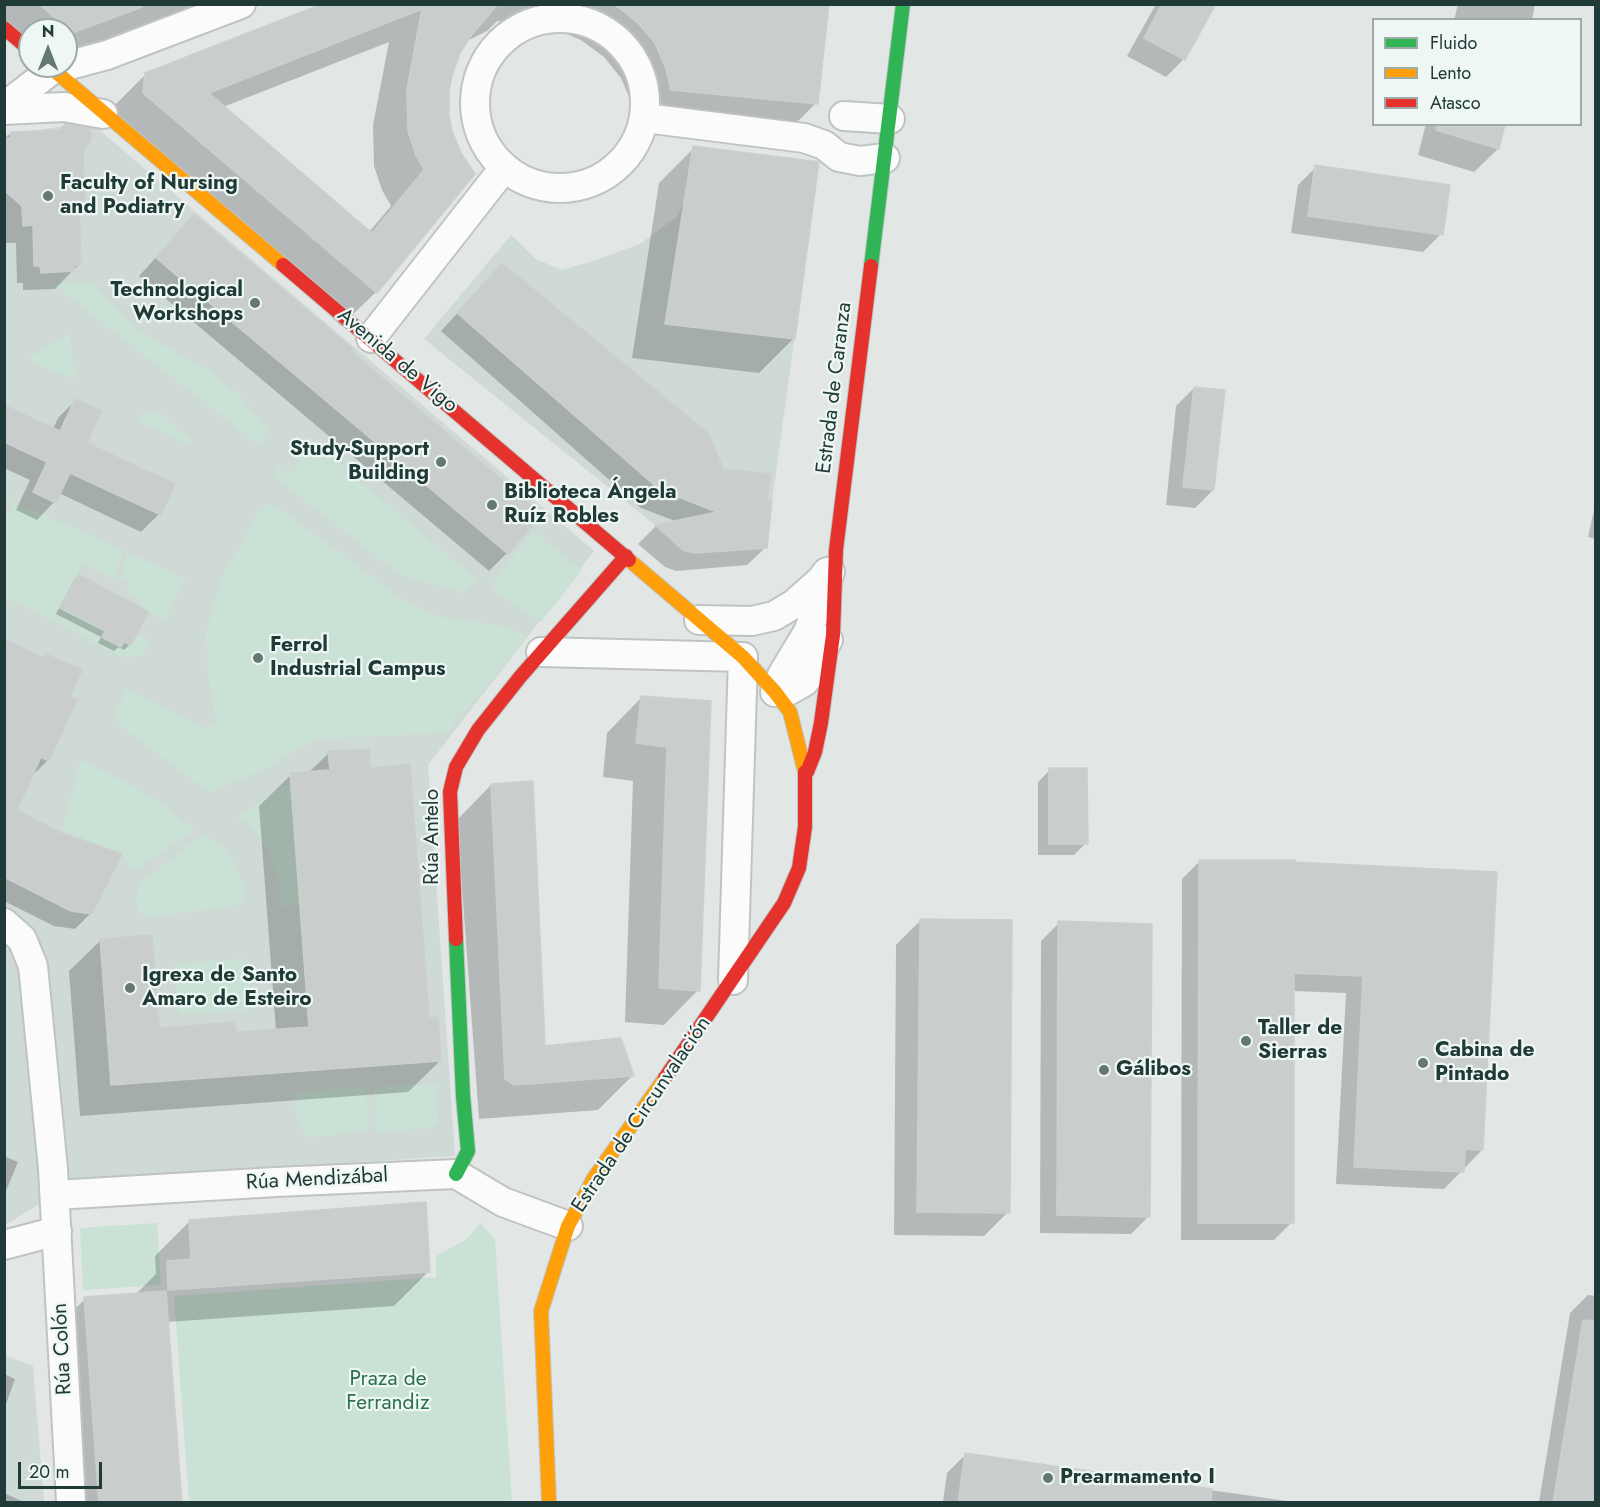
<!DOCTYPE html>
<html>
<head>
<meta charset="utf-8">
<style>
  body { margin:0 }
  #map { position:relative; width:1600px; height:1507px; overflow:hidden; background:#e2e7e6; font-family:Jost,sans-serif }
  canvas { display:block }
  .frame { position:absolute; inset:0; border:6px solid #203a37; pointer-events:none }
  .legend { position:absolute; left:1372px; top:18px; width:210px; height:108px; box-sizing:border-box; background:#eff7f4; border:2px solid #9caba8; margin:0; padding:8px 10px; list-style:none; font-size:18px; color:#203a37 }
  .legend li { display:flex; align-items:center; gap:12px; height:30px }
  .legend b { width:30px; border:2px solid #9caba8 }
  .north { position:absolute; left:18px; top:18px; width:60px; height:60px; box-sizing:border-box; background:#eff7f4; border:2px solid #9caba8; border-radius:50%; rotate:0deg; font-size:16px; font-weight:700; line-height:24px; text-align:center; color:#203a37 }
  .north::after { content:''; display:block; margin:auto; width:21px; height:27px; background:#647774; clip-path:polygon(50% 0,100% 100%,50% 72%,0 100%) }
  .scale { position:absolute; left:18px; top:1462px; width:84px; height:27px; box-sizing:border-box; border:3px solid #203a37; border-top:0; padding-left:8px; font-size:18px; line-height:21px; white-space:nowrap; color:#203a37; -webkit-text-stroke:4px #eff7f4; paint-order:stroke }
</style>
</head>
<body>
<div id="map">
<canvas width="1600" height="1507"></canvas>
<div class="frame"></div>
<ul class="legend">
<li><b style="height:8px;background:#30b455"></b>Fluido</li>
<li><b style="height:8px;background:#ff9f0a"></b>Lento</li>
<li><b style="height:8px;background:#e5322d"></b>Atasco</li>
</ul>
<div class="north">N</div>
<div class="scale">20 m</div>
</div>
<script>
const g = document.querySelector('canvas').getContext('2d');
g.lineJoin = 'round';
function fill(path, color) { g.fillStyle = color; g.fill(path, 'evenodd'); }
const shape = rows => new Path2D(rows.map(r => 'M' + r).join(''));
function strokePath(path, color, width, dash) { g.strokeStyle = color; g.lineWidth = width; g.lineCap = dash ? 'butt' : 'round'; g.setLineDash(dash || []); g.stroke(path); }
function drawText(font, color, halo, rows, align = 'center') {
  g.font = font + ' Jost,sans-serif'; g.lineWidth = 4.5; g.setLineDash([]); g.textBaseline = 'middle'; g.strokeStyle = halo; g.fillStyle = color; for (const [text, x, y, turn = 0] of rows) {
    g.save(); g.translate(x, y); g.rotate((+turn || 0) * Math.PI / 180); g.textAlign = isNaN(turn) ? turn : align; if (halo) g.strokeText(text, 0, 0); g.fillText(text, 0, 0); g.restore();
  }
}
const built = shape([
  [90,122,594,551,428,765,455,1156,78,1181,5,1225,5,135],
  [693,146,819,161,772,501,655,525,424,339,511,235,536,259,562,270,590,262,640,244,676,217,685,202],
  [4,1355,33,1366,44,1502,5,1502]
]);
const green = shape([
  [93,282,133,326,163,345,206,368,239,396,268,428,259,445,53,284],
  [65,335,69,336,70,338,74,376,72,379,32,362,30,359,32,356],
  [157,411,192,441,192,444,187,445,136,420,137,417],
  [308,437,476,579,464,593,416,580,394,570,273,476,278,466,288,475,300,462,290,455],
  [14,502,123,550,115,580,82,564,61,608,105,631,102,637,131,645,138,635,152,641,141,656,123,658,5,597,4,521],
  [272,503,406,602,438,617,503,626,528,637,447,733,318,739,298,749,266,768,210,793,117,723,117,711,126,688,204,728,217,724,207,667,206,631,222,577,260,510],
  [533,532,582,570,541,622,495,592,493,581],
  [127,552,185,579,165,621,141,608,143,602,125,593,130,581,122,577],
  [81,760,138,789,172,811,194,830,132,872,125,857,62,829],
  [290,781,300,904,281,907,281,885,266,847,254,829,238,817],
  [204,833,224,849,233,860,245,889,243,900,233,907,147,917,138,912,136,899,139,884],
  [246,959,249,961,250,1008,247,1010,184,1014,178,1012,174,967,177,963],
  [437,1084,438,1121,432,1128,376,1132,374,1087],
  [366,1087,368,1131,310,1137,302,1132,297,1121,294,1092],
  [157,1223,161,1285,83,1290,80,1228],
  [480,1223,495,1239,512,1502,189,1502,174,1296,436,1277,436,1256,467,1239]
]);
const shadow = shape([
  [4,4,200,4,66,56,66,30,30,30,4,39],
  [326,4,828,4,816,103,782,137,637,124,632,104,621,78,604,57,581,40,555,29,497,21,487,31,465,42,458,53,450,75,447,115,376,292,341,326,111,109,146,74],
  [389,42,373,125,374,166,382,190,391,206,369,232,223,107],
  [1156,4,1214,4,1184,59,1166,77,1127,56],
  [1458,4,1535,4,1532,20,1454,20],
  [1426,124,1504,124,1498,149,1474,172,1418,155],
  [11,133,82,152,83,198,77,204,79,264,55,289,23,290,23,283,17,283,16,243,5,243,4,139],
  [694,148,793,339,759,373,632,358,659,183],
  [1316,167,1441,234,1423,252,1291,233,1298,185],
  [194,216,350,353,507,553,489,571,139,276],
  [502,265,722,470,766,504,766,547,747,565,676,571,665,567,638,544,656,526,678,522,641,508,441,331],
  [1194,388,1213,490,1195,508,1166,505,1176,406],
  [76,400,85,444,159,514,141,532,59,493,54,502,37,520,16,510,30,480,4,468,4,407,53,429,58,418],
  [1596,501,1596,539,1588,537],
  [78,576,130,644,124,650,119,647,114,651,98,643,101,637,56,614,73,582],
  [4,641,43,659,46,656,68,696,48,760,32,776,15,811,91,913,75,929,54,926,4,901],
  [641,698,709,702,698,990,664,1025,625,1022,633,781,603,777,607,733],
  [329,753,369,769,427,1020,440,1061,408,1092,80,1116,69,971,101,940,158,1029,234,1034,276,1031,259,806,291,775,308,773],
  [1050,770,1086,843,1074,855,1038,855,1038,782],
  [491,785,544,1048,632,1076,598,1110,479,1119,457,820],
  [1200,861,1293,864,1482,1150,1444,1189,1336,1184,1346,993,1293,991,1292,1222,1274,1240,1181,1240,1182,879],
  [920,921,1008,1212,984,1236,894,1235,896,945],
  [1059,923,1149,1216,1131,1234,1040,1233,1041,941],
  [4,1156,18,1162,4,1196],
  [190,1221,428,1272,394,1306,167,1322,180,1502,66,1502,54,1330,85,1299,135,1295,156,1274,155,1256],
  [1588,1295,1596,1296,1596,1502,1539,1502,1570,1313],
  [4,1374,15,1379,4,1410],
  [965,1455,1294,1502,943,1502,947,1473],
  [4,1493,22,1501,21,1502,4,1502]
]);
const building = shape([
  [39,4,142,4,142,7,72,33,39,4],
  [322,4,498,4,470,37,460,53,452,76,449,91,449,115,452,131,461,153,475,174,377,293,143,93,145,73,322,4],
  [422,9,407,89,408,131,416,155,424,170,372,233,209,93,422,9],
  [614,4,829,4,818,104,671,90,666,69,655,43,638,23,614,4],
  [1162,4,1216,4,1185,60,1144,38,1162,4],
  [65,124,89,128,91,134,91,140,83,152,85,199,79,199,81,265,74,265,74,271,41,273,40,266,34,266,33,225,23,226,22,206,4,190,4,138,11,138,10,132,60,130,65,124],
  [1437,124,1505,124,1499,149,1436,130,1437,124],
  [693,146,819,162,795,339,665,324,693,146],
  [1315,165,1450,185,1443,235,1308,216,1315,165],
  [194,214,354,350,352,352,542,514,508,554,156,258,194,214],
  [502,263,709,434,723,469,771,474,767,502,772,501,767,548,694,553,683,550,655,525,717,512,660,490,457,313,502,263],
  [1194,387,1225,390,1214,490,1183,487,1194,387],
  [75,399,102,411,87,443,175,484,161,515,70,473,56,503,33,492,47,462,4,442,4,405,60,431,75,399],
  [78,574,149,612,131,645,124,642,121,647,102,637,105,631,60,608,78,574],
  [4,639,44,658,46,654,82,670,70,696,77,700,49,761,41,757,17,810,61,833,122,854,92,914,71,911,4,877,4,639],
  [641,696,711,701,700,991,659,988,667,747,636,743,641,696],
  [369,749,370,768,410,764,429,1018,438,1017,441,1061,111,1085,100,939,152,935,159,1028,235,1022,236,1032,309,1027,290,773,330,770,328,751,369,749],
  [1049,768,1087,768,1088,844,1049,844,1049,768],
  [533,781,545,1046,621,1038,634,1076,514,1085,505,1079,491,784,533,781],
  [1199,860,1295,860,1295,862,1497,872,1483,1150,1465,1149,1464,1172,1354,1167,1363,976,1294,973,1294,1223,1198,1223,1199,860],
  [920,919,1012,920,1010,1213,917,1212,920,919],
  [1058,921,1152,924,1150,1217,1057,1215,1058,921],
  [426,1202,430,1272,168,1290,167,1261,191,1259,189,1220,426,1202],
  [166,1291,182,1503,99,1503,84,1297,166,1291],
  [1583,1320,1596,1321,1596,1503,1553,1503,1583,1320],
  [965,1453,1212,1489,1211,1503,958,1503,965,1453]
]);
const street = shape([
  '475 103a85 85 0 1 1 170 0a85 85 0 1 1-170 0Z',
  [66,66,107,55,241,4],
  [4,104,14,99,53,69,66,66],
  [4,110,64,107,103,114],
  [844,116,890,119],
  [645,118,804,138,824,145,839,157,860,161,885,158],
  [371,338,504,168],
  [699,620,752,621,774,616,794,604,821,580,827,572],
  [828,640,819,655,811,674,804,682,788,691,775,692,782,675,808,632,830,572],
  [541,652,743,657,733,980],
  [4,923,22,939,33,966,53,1169,71,1502],
  [55,1195,276,1182,456,1174,503,1202,568,1226],
  [4,1245,57,1231]
]);
const fast = shape([
  [871,266,903,4],
  [456,1174,468,1151,463,1096,456,939]
]);
const slow = shape([
  [49,66,283,265],
  [629,560,743,657,775,692,790,712,805,772],
  [549,1502,541,1311,568,1226,594,1178,665,1078]
]);
const jam = shape([
  [4,28,30,50],
  [283,265,629,560],
  [807,772,815,752,821,723,833,635,836,550,871,266],
  [456,939,450,792,456,767,478,730,520,677,626,556],
  [665,1078,784,903,799,868,805,827,805,772]
]);
const markers = [
  [48,196,6,"#647774"],
  [255,303,6,"#647774"],
  [441,462,6,"#647774"],
  [492,505,6,"#647774"],
  [258,658,6,"#647774"],
  [130,988,6,"#647774"],
  [1246,1041,6,"#647774"],
  [1423,1063,6,"#647774"],
  [1104,1070,6,"#647774"],
  [1048,1478,6,"#647774"]
];
const poiNames = [
  ["Faculty of Nursing",60,184],
  ["and Podiatry",60,208],
  ["Technological",243,291,"right"],
  ["Workshops",243,315,"right"],
  ["Study-Support",429,450,"right"],
  ["Building",429,474,"right"],
  ["Biblioteca Ángela",504,493],
  ["Ruíz Robles",504,517],
  ["Ferrol",270,646],
  ["Industrial Campus",270,670],
  ["Igrexa de Santo",142,976],
  ["Amaro de Esteiro",142,1000],
  ["Taller de",1258,1029],
  ["Sierras",1258,1053],
  ["Cabina de",1435,1051],
  ["Pintado",1435,1075],
  ["Gálibos",1116,1070],
  ["Prearmamento I",1060,1478]
];
const streetNames = [
  ["Avenida de Vigo",397,361,40],
  ["Estrada de Caranza",835,388,-83],
  ["Rúa Antelo",433,837,-90],
  ["Estrada de Circunvalación",642,1115,-56],
  ["Rúa Mendizábal",317,1180,-3],
  ["Rúa Colón",63,1349,-93]
];
const parkNames = [
  ["Praza de",388,1380],
  ["Ferrandiz",388,1404]
];
fill(built, '#cfd9d6');
fill(green, '#cae1d5');
fill(shadow, '#0003');
fill(building, '#c9cecd');
strokePath(building, '#cad0cf', 1.5);
strokePath(street, '#bfc4c3', 32);
strokePath(fast, '#bec5c3', 16);
strokePath(slow, '#bec5c3', 16);
strokePath(jam, '#bec5c3', 16);
strokePath(street, '#fbfbfb', 28);
strokePath(fast, '#30b455', 14);
strokePath(slow, '#ff9f0a', 14);
strokePath(jam, '#e5322d', 14);
for (const [x, y, r, color] of markers) { const dot = new Path2D(); dot.arc(x, y, r, 0, 2 * Math.PI); g.fillStyle = color; g.fill(dot); strokePath(dot, '#eff7f4', 2); }
drawText('bold 21px', '#203a37', '#eff7f4', poiNames, 'left');
drawText('21px', '#203a37', '#eff7f4', streetNames);
drawText('21px', '#2a7152', '#eff7f4', parkNames);
</script>
</body>
</html>
